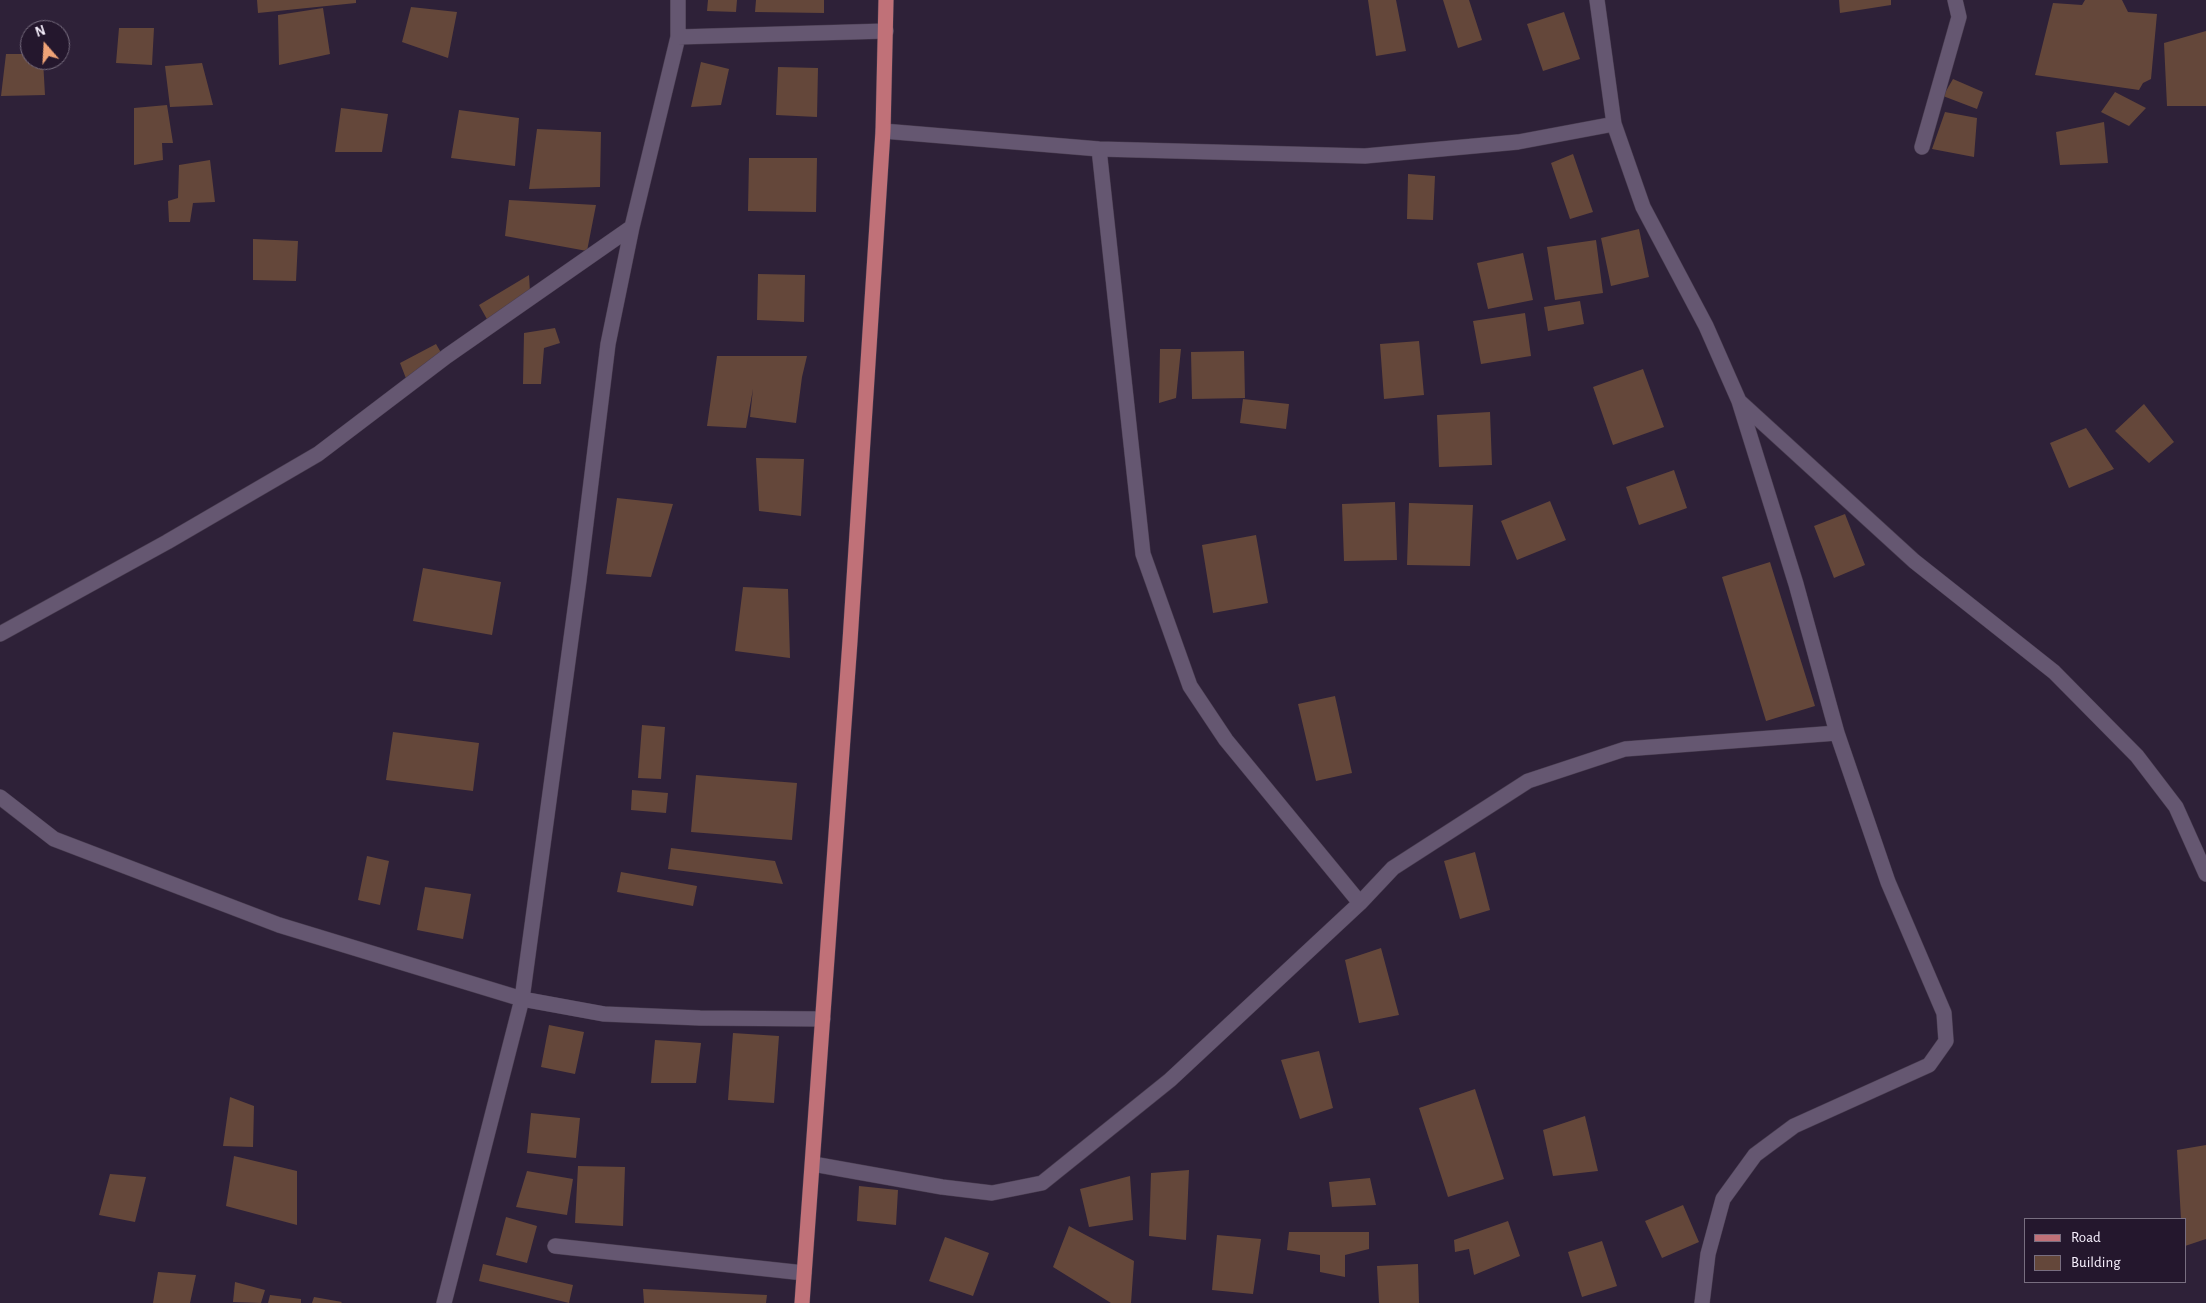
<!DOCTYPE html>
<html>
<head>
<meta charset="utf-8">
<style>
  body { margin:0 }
  #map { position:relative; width:2206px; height:1303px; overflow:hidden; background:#2e2138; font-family:"Alegreya Sans",sans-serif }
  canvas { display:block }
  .legend { position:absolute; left:2024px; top:1218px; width:162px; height:65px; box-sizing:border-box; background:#24172d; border:1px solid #786e80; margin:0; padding:6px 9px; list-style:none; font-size:15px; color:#f7f0fd }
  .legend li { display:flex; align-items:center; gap:10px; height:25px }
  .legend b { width:25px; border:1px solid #786e80 }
  .north { position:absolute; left:20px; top:20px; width:50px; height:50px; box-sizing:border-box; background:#24172d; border:1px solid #786e80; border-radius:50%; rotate:341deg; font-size:14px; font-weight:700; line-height:20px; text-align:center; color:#f7f0fd }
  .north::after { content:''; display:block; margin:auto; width:18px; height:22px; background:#efa377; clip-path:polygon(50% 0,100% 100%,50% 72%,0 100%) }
</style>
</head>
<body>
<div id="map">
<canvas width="2206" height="1303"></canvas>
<ul class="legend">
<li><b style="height:6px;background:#c07178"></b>Road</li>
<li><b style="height:14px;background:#64473a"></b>Building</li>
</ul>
<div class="north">N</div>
</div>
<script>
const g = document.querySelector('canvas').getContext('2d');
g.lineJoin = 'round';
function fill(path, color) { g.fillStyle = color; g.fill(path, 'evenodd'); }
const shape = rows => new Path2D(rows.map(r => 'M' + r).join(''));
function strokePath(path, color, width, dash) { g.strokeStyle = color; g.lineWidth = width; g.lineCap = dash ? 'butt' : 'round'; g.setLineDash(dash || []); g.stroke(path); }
const building = shape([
  [257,0,356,0,356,3,258,13],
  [708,0,737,0,736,12,707,11],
  [756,0,824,0,824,13,755,12],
  [1368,0,1396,0,1406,51,1376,56],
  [1443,0,1469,0,1482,40,1458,48],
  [1839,0,1891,0,1891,5,1840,13],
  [2085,0,2122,0,2128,12,2157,14,2151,79,2143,83,2139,90,2035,75,2053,3,2082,5],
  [411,7,457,12,448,58,402,42],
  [323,8,330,54,279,65,278,15],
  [1564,12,1580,59,1543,71,1527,24],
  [119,28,154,28,152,65,116,63],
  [2206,31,2206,106,2167,106,2164,43],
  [6,54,30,54,30,60,43,60,45,95,1,96],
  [701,62,729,69,721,105,691,107],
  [202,63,213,105,170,107,165,66],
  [778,67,818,68,817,117,776,115],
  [1953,79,1983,92,1977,109,1943,96],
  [2115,92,2146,108,2129,126,2101,112],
  [167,105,173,143,162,143,163,160,134,165,134,108],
  [341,108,388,114,382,152,335,152],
  [459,110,519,118,515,166,451,158],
  [1945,112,1977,118,1974,157,1932,149],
  [2104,122,2108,163,2060,165,2056,132],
  [537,129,601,132,600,187,529,189],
  [1573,154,1593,212,1570,219,1551,163],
  [749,158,817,158,816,212,748,211],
  [210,160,215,202,193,203,190,222,169,222,168,201,178,198,179,165],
  [1408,174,1435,176,1433,220,1407,219],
  [509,200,596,205,587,251,505,236],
  [1639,229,1649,277,1611,286,1601,238],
  [253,239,298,241,296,281,253,280],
  [1596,240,1603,293,1555,300,1547,247],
  [1523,253,1533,300,1488,309,1477,263],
  [758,274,805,275,804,322,757,320],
  [529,275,530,292,488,321,479,305],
  [1580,301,1584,324,1548,331,1544,307],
  [1525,313,1531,356,1481,364,1473,321],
  [555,328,560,343,544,348,541,384,523,384,524,333],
  [1419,341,1424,395,1384,399,1380,344],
  [436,344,443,356,407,381,400,363],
  [1160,349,1181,349,1176,398,1159,403],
  [1244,351,1245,398,1192,399,1191,352],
  [717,356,807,356,802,377,796,423,750,417,753,389,746,428,707,426],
  [1643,369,1664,427,1613,445,1593,387],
  [1243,399,1289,404,1286,429,1240,423],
  [2144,404,2174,442,2149,463,2115,431],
  [1490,412,1492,465,1439,467,1437,415],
  [2086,428,2114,469,2069,488,2050,443],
  [756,458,804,459,801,516,759,511],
  [1674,470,1687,508,1639,525,1626,487],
  [617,498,673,504,651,577,606,574],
  [1550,501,1566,540,1517,560,1501,521],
  [1395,502,1397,560,1344,561,1342,504],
  [1409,503,1473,505,1470,566,1407,565],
  [1845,514,1865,565,1834,578,1814,526],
  [1256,535,1268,603,1213,613,1202,545],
  [1770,562,1815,706,1766,721,1722,577],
  [423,568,501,582,492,635,413,621],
  [743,587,788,589,790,658,735,651],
  [1335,696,1352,773,1316,781,1298,704],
  [642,725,665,727,661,779,638,778],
  [393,732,479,743,473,791,386,780],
  [696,775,797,783,792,840,691,832],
  [632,790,668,793,666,813,631,810],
  [671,848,775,861,783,884,668,869],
  [1475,852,1490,910,1460,919,1444,861],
  [367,856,389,861,380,905,358,900],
  [621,872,697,886,693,906,617,892],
  [425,887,471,894,463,939,417,930],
  [1381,948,1399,1015,1359,1023,1345,960],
  [549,1025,584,1032,575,1074,541,1067],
  [733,1033,779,1036,774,1103,728,1100],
  [655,1040,701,1043,696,1083,651,1083],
  [1319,1051,1333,1108,1300,1119,1281,1060],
  [1475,1089,1504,1179,1448,1197,1419,1108],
  [230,1097,254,1106,253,1147,223,1146],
  [531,1113,580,1118,576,1158,527,1153],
  [1585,1116,1598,1171,1553,1176,1543,1130],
  [2206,1145,2206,1239,2185,1246,2185,1219,2181,1219,2177,1150],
  [234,1156,297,1171,297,1225,226,1206],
  [578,1166,625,1167,623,1226,575,1223],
  [1189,1170,1186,1240,1149,1236,1151,1173],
  [527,1171,573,1179,567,1215,516,1207],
  [110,1174,146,1177,135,1222,99,1215],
  [1130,1176,1133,1220,1089,1227,1080,1189],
  [1370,1178,1376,1205,1332,1207,1329,1182],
  [859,1186,898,1190,896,1225,857,1221],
  [1683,1205,1699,1242,1662,1258,1645,1221],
  [506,1217,537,1226,527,1263,496,1255],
  [1508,1221,1520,1256,1474,1275,1469,1249,1455,1252,1454,1240],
  [1069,1226,1134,1261,1131,1303,1111,1303,1053,1267],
  [1289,1232,1369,1232,1369,1249,1345,1255,1345,1277,1320,1272,1320,1255,1287,1250],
  [1217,1235,1261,1239,1253,1294,1212,1290],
  [945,1237,989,1253,973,1296,929,1281],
  [1602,1241,1617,1286,1582,1297,1568,1252],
  [483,1264,573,1285,569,1303,479,1281],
  [1418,1264,1419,1303,1379,1303,1377,1266],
  [158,1272,196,1275,190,1303,153,1303],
  [235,1282,265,1290,261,1303,233,1302],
  [643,1289,767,1295,766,1303,644,1303],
  [270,1295,301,1299,301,1303,268,1303],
  [314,1297,342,1302,341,1303,312,1303]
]);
const minor = shape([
  [1597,0,1614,124,1643,207,1706,326,1739,401,1796,584,1837,733,1888,882,1944,1013,1946,1041,1929,1065,1794,1126,1755,1155,1723,1199,1708,1254,1702,1303],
  [678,37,678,0],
  [883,131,1099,149,1365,156,1518,142,1614,124],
  [1922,147,1959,17,1955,0],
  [1099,149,1143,554,1190,686,1226,740,1360,903],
  [1740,402,1914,561,2054,672,2137,756,2176,807,2206,874],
  [0,634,167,542,318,454,447,356,632,227],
  [0,797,54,839,279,925,522,999,604,1014,700,1018,823,1019],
  [813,1164,942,1187,992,1193,1042,1183,1170,1080,1360,903,1393,868,1528,781,1625,749,1837,733],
  [555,1246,804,1273],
  [444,1303,522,999,579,580,608,344,632,227,678,37,886,31]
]);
const primary = shape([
  [802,1303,850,641,883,131,886,0]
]);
fill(building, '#64473a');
strokePath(minor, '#483c4f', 16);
strokePath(primary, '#483c4f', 16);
strokePath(minor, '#655771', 15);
strokePath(primary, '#c07178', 15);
</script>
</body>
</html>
